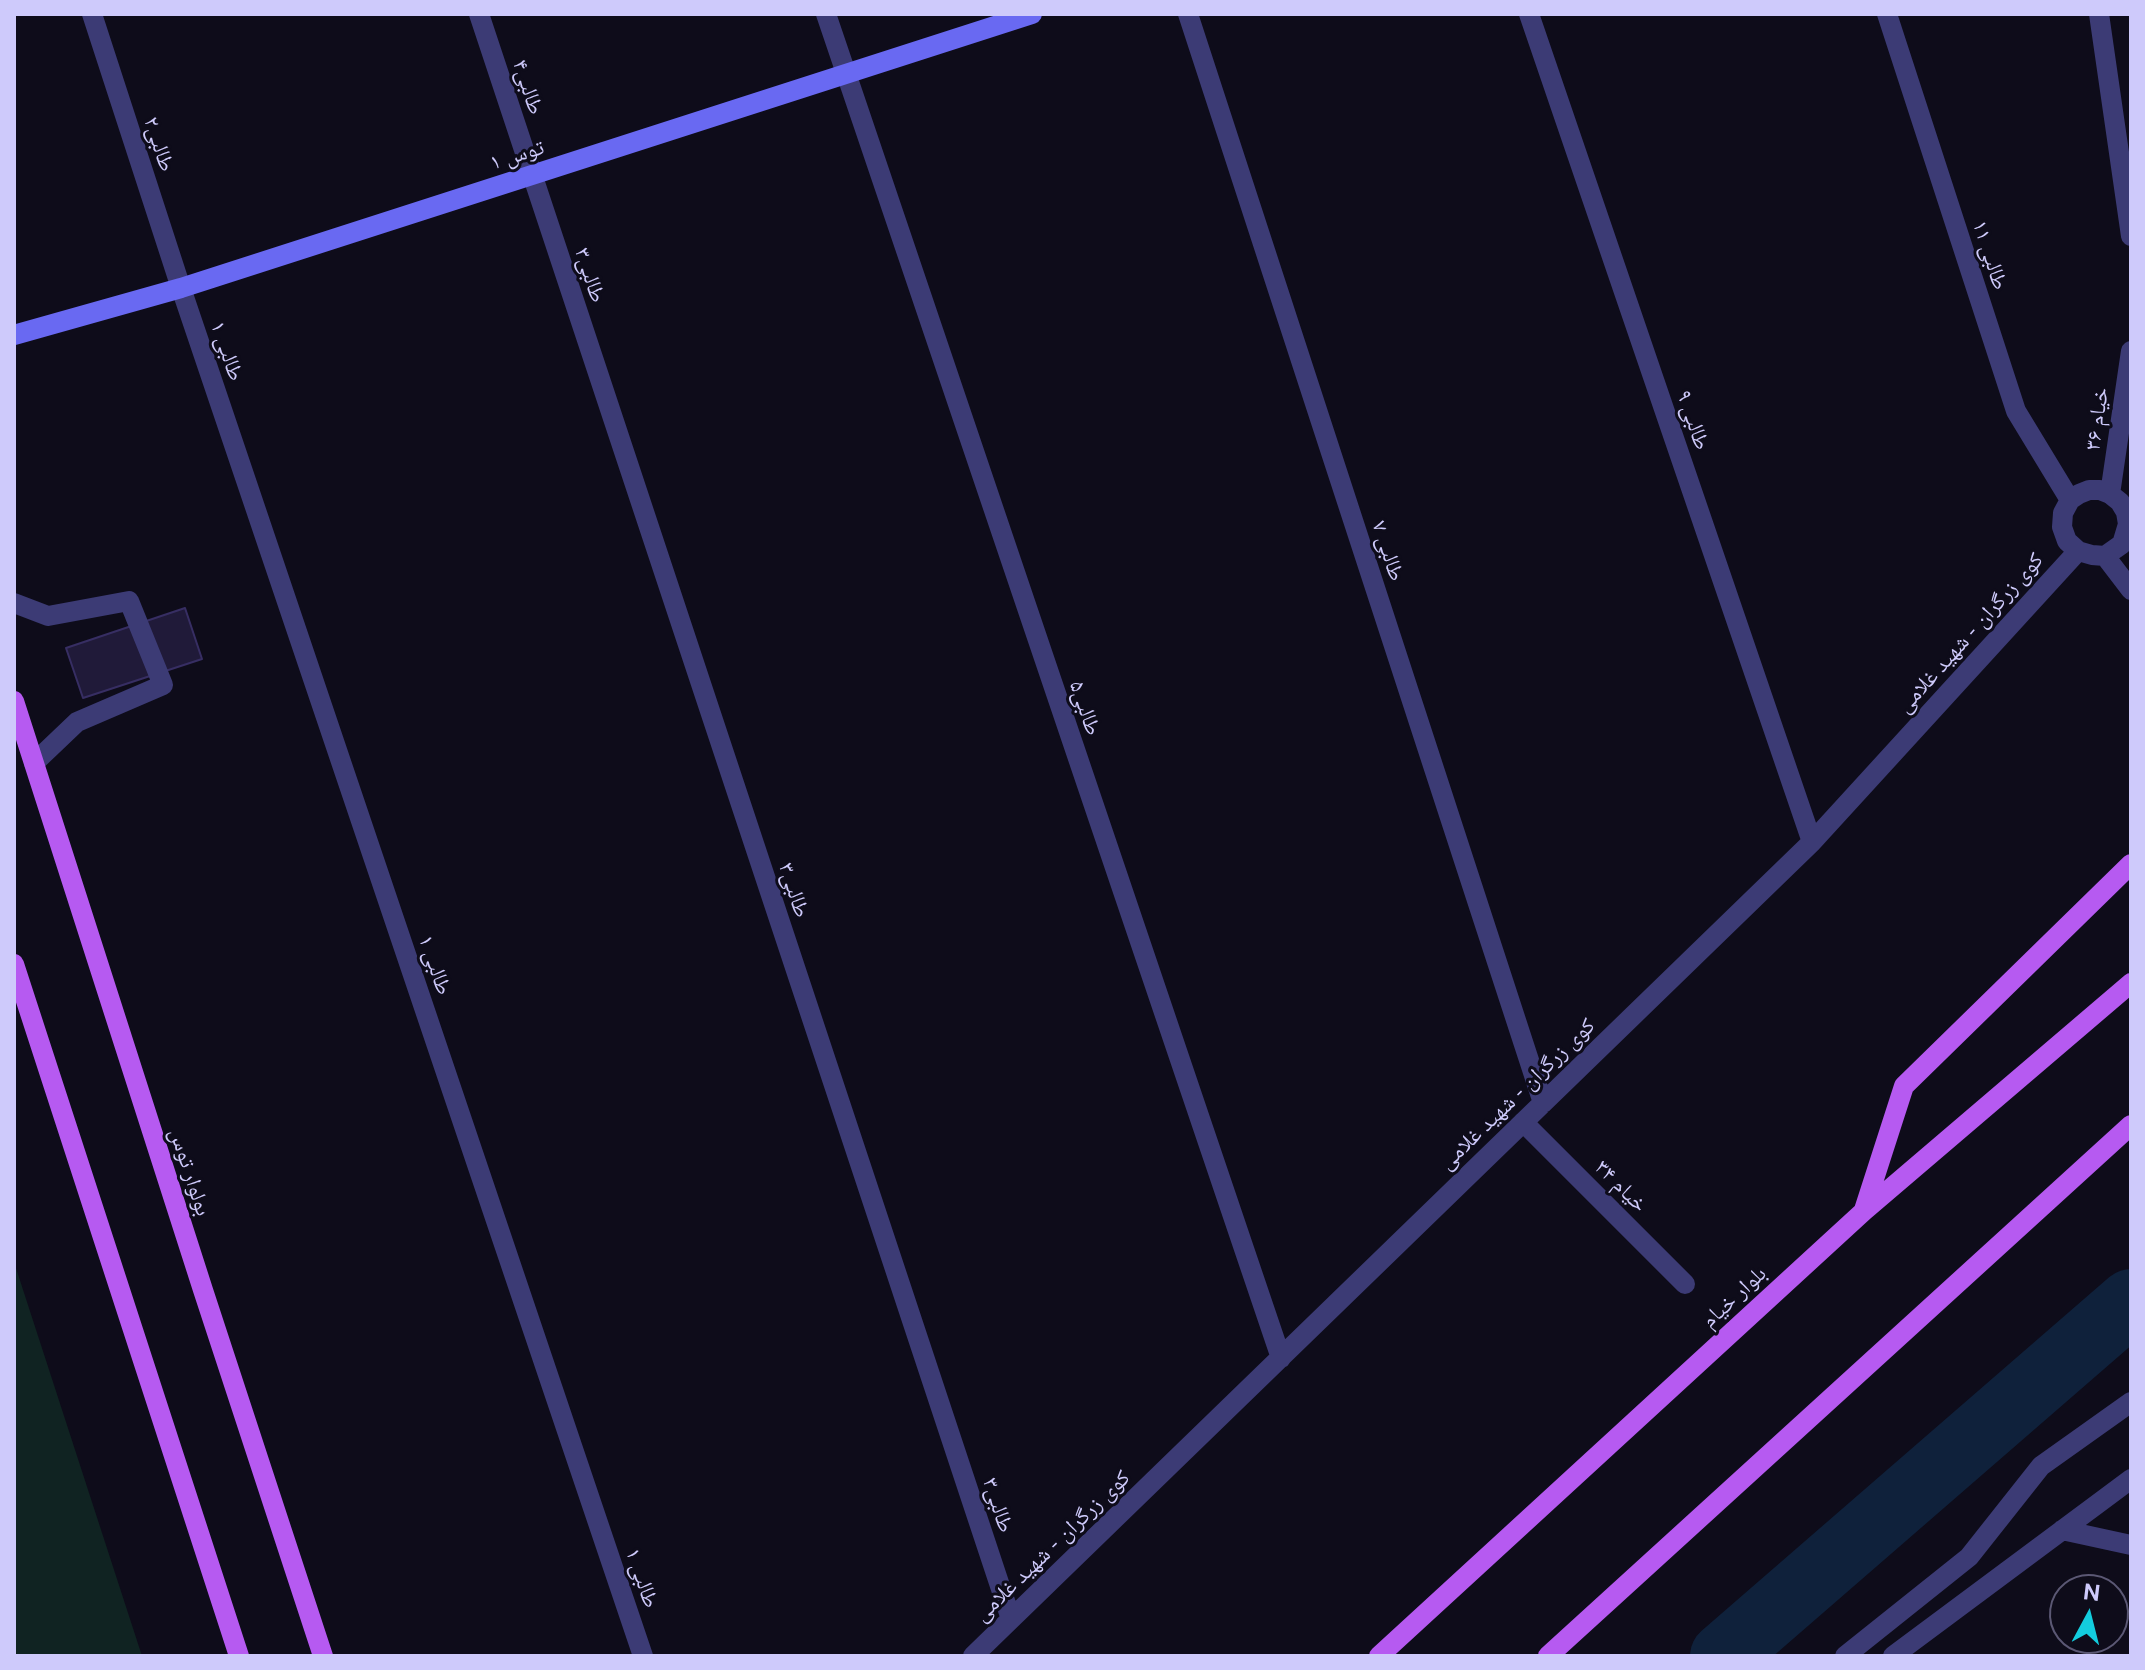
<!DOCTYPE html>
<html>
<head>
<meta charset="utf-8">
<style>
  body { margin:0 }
  #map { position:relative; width:2145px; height:1670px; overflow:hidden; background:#0e0c1a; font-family:"Public Sans",sans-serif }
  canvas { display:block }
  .frame { position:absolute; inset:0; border:16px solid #cecafb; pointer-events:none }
  .north { position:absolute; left:2049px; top:1574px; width:80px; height:80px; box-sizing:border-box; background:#0e0c1a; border:2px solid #5b5874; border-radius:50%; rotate:7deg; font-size:22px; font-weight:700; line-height:32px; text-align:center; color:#cecafb }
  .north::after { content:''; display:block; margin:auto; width:28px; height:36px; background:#13cdde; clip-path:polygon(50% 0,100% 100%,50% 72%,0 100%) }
</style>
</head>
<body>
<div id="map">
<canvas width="2145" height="1670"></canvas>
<div class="frame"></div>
<div class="north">N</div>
</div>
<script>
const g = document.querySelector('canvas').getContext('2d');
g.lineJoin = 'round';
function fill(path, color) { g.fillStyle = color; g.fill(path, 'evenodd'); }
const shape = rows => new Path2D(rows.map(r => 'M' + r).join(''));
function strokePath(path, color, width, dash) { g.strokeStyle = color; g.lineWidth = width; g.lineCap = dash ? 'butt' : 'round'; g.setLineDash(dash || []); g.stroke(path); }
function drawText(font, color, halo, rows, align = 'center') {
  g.font = font + ' "Public Sans","Noto Naskh Arabic",sans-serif'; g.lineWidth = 6; g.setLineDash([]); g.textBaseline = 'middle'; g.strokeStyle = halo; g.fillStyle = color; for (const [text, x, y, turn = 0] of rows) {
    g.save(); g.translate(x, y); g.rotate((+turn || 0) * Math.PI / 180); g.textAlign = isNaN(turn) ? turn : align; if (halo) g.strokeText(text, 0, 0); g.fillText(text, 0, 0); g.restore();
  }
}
const green = shape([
  [14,1262,142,1656,14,1656]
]);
const river = shape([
  [1723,1656,2131,1302]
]);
const building = shape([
  [185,608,202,659,83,698,66,648,185,608]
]);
const lane = shape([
  [14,603,48,616,129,601,163,685,77,722,34,763]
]);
const street = shape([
  [92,14,181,288,643,1656],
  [479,14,1011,1619],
  [826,14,1281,1358],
  [1188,14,1543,1103],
  [1529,14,1812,842],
  [1887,14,2016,411,2070,500],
  [2099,14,2131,236],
  [2089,490,2100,490,2110,494,2120,502,2126,512,2128,524,2122,544,2105,556,2092,555,2078,551,2067,541,2062,527,2063,513,2070,500,2079,494,2089,490],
  [2110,494,2131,351],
  [2105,556,2131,590],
  [1523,1122,1685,1284],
  [2062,1530,2131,1545],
  [973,1656,1812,842,2078,551],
  [1845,1656,1969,1557,2041,1466,2131,1402],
  [1893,1656,2131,1479]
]);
const secondary = shape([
  [14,335,181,288,1032,14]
]);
const primary = shape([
  [14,701,203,1290,323,1656],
  [14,964,239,1656],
  [1864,1210,1904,1086,2131,864],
  [1379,1656,1864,1211,2131,983],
  [1548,1656,2131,1125]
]);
const streetNames = [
  ["طالبی۴",528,87,72],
  ["طالبی۲",159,144,72],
  ["توس ۱",517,155,-18],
  ["طالبی ۱۱",1990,255,72],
  ["طالبی۳",590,275,72],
  ["طالبی ۱",227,351,71],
  ["خیام ۳۶",2097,419,-82],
  ["طالبی ۹",1693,420,71],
  ["طالبی ۷",1388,551,72],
  ["کوی زرگران - شهید غلامی",1970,633,-48],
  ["طالبی۵",1085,708,71],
  ["طالبی۳",794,890,72],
  ["طالبی ۱",435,965,71],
  ["کوی زرگران - شهید غلامی",1517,1094,-44],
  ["بولوار توس",190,1172,72],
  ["خیام ۳۴",1621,1186,45],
  ["بلوار خیام",1734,1297,-43],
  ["طالبی۳",998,1505,72],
  ["کوی زرگران - شهید غلامی",1052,1546,-44],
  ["طالبی ۱",642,1578,71]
];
fill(green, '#102322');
strokePath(river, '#0f213b', 66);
fill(building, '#201a39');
strokePath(building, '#372e63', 2);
strokePath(lane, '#3c3b75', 20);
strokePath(street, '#3c3b75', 20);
strokePath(secondary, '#6969f2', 20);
strokePath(primary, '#b65af1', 20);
drawText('22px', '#cecafb', '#0e0c1a', streetNames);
</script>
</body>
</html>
